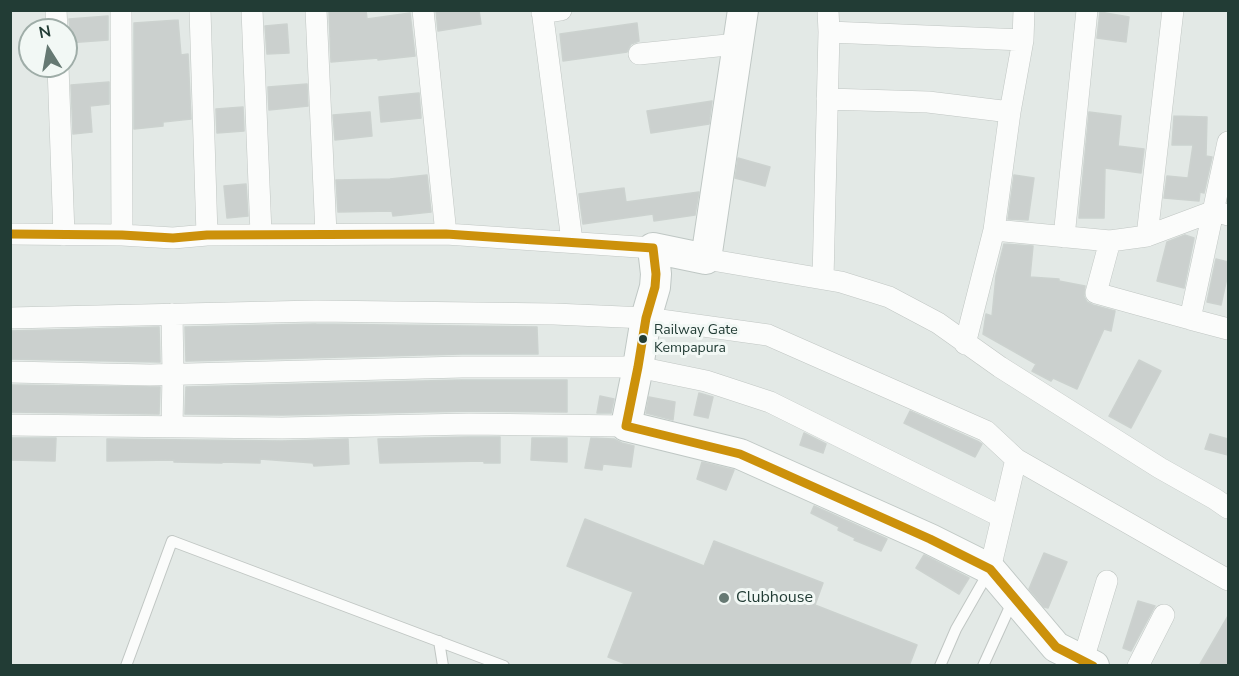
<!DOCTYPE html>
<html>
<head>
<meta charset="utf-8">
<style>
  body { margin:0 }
  #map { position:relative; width:1239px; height:676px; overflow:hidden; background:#e3e9e6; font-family:"Nunito Sans",sans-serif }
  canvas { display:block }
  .frame { position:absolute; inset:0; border:12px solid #223c35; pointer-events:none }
  .north { position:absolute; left:18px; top:18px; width:60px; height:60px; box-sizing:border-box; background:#f2f8f5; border:2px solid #9fada8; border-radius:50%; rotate:349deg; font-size:16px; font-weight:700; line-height:24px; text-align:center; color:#223c35 }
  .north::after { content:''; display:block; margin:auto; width:21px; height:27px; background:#667973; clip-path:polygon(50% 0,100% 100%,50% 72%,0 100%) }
</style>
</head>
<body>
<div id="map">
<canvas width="1239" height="676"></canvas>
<div class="frame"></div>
<div class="north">N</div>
</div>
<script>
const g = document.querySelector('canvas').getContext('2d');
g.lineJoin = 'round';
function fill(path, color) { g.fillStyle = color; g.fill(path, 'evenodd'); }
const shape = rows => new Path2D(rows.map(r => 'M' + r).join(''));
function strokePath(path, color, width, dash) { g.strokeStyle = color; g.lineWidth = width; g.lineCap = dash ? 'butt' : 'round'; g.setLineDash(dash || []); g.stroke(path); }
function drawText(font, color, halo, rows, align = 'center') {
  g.font = font + ' "Nunito Sans",sans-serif'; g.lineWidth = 6; g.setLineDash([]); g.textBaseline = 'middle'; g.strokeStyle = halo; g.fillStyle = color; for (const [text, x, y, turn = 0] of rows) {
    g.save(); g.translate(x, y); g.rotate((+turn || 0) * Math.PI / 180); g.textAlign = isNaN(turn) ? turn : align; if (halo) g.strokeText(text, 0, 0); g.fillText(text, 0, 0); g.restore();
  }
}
const building = shape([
  [329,10,366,10,367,19,410,13,415,56,378,60,378,58,331,62,329,10],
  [436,10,479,10,481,24,438,31,436,10],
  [1100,12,1129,17,1126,42,1097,38,1100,12],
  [108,16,108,40,67,43,66,38,70,30,69,19,108,16],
  [178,20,181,55,188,54,191,119,163,122,163,126,134,129,134,23,178,20],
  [637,23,639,41,631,44,627,52,563,61,560,34,637,23],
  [287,24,289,53,267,54,265,26,287,24],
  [109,82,109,104,90,106,92,132,73,134,71,85,109,82],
  [307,84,308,106,269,110,268,87,307,84],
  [419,93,421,118,381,122,379,97,419,93],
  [712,101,709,124,651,133,647,111,712,101],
  [243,107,244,131,217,133,216,109,243,107],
  [370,112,372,136,335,140,333,115,370,112],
  [1089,112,1121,116,1118,146,1144,149,1141,173,1105,168,1104,218,1079,218,1089,112],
  [1174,116,1207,117,1206,156,1212,157,1204,193,1200,192,1199,201,1164,198,1167,176,1188,178,1193,145,1172,145,1174,116],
  [738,158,770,167,765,186,735,178,738,158],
  [427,175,431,212,393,216,392,211,338,212,336,180,390,179,427,175],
  [1014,175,1034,178,1028,220,1008,219,1014,175],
  [246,184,248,216,227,218,224,186,246,184],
  [624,188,626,202,699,192,695,215,654,221,653,214,583,224,579,194,624,188],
  [1185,235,1194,238,1184,288,1157,281,1167,242,1185,235],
  [1004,244,1033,246,1030,277,1059,279,1059,281,1085,286,1084,296,1087,302,1093,305,1115,311,1111,331,1104,329,1077,389,1053,378,1051,381,1032,371,1036,364,983,334,986,314,992,316,996,276,1004,244],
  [1216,259,1228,262,1228,273,1221,305,1207,302,1216,259],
  [316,324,537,327,538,354,462,354,186,361,185,327,316,324],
  [159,327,160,362,10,359,10,331,159,327],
  [1139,360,1161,371,1131,428,1109,416,1139,360],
  [462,380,567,380,567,412,469,411,282,415,185,414,186,387,462,380],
  [10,385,160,387,159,414,10,412,10,385],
  [699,393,713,397,708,418,694,415,699,393],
  [600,396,614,399,611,413,597,413,600,396],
  [649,397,675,402,673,420,646,413,649,397],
  [910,411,979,442,982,444,975,457,904,423,910,411],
  [804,433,826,444,823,453,800,445,804,433],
  [1210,434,1228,439,1228,455,1205,449,1210,434],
  [469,437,500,437,500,463,484,463,484,461,380,463,378,439,469,437],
  [10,438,56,438,55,461,10,460,10,438],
  [532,438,567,438,567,462,531,460,532,438],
  [591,438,614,439,622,443,634,446,631,467,603,464,602,470,585,468,591,438],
  [107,439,282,441,348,439,349,464,314,466,313,463,260,459,260,463,222,462,222,463,174,462,174,460,107,461,107,439],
  [702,462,734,470,726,490,697,479,702,462],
  [814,506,887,539,881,551,854,540,855,538,838,530,839,527,811,513,814,506],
  [585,519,704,566,714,541,823,583,815,605,917,645,909,666,631,666,608,657,633,592,567,566,585,519],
  [1044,553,1067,562,1048,608,1044,607,1029,589,1044,553],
  [924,555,969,578,959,594,916,568,924,555],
  [1138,601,1155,606,1131,651,1123,648,1138,601],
  [1228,616,1228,666,1199,666,1228,616]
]);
const lane = shape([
  [439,641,443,666],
  [126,666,172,541,504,666],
  [940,666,956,629,988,573],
  [983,666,1013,600]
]);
const street = shape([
  [56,10,57,30],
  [121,10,122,235],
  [200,10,207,235],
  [252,10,261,234],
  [316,10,326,234],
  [423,10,446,234],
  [542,10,572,241],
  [542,13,561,10],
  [829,32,1023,40],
  [639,54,737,44],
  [58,66,64,235],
  [827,99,928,102,1010,112],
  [1228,142,1190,319,1228,329],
  [994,230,1110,241,1147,236,1214,211,1228,215],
  [10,234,122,235,173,238,207,235,446,234,653,248],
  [1147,236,1173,10],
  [1064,237,1087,10],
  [1110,241,1096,293,1190,319],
  [706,259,841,282,889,297,938,323,1000,367,1160,468,1215,499,1228,508],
  [823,279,829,32,828,10],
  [10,318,316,311,554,314,646,318,768,335,986,431,1016,459,1228,580],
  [965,344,994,230,1010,112,1023,40,1024,10],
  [10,372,150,375,462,367,638,367,706,381,770,402,1002,517],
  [10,425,282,428,469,424,626,426],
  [172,427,173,374,172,314],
  [990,569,1016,459],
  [1083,660,1107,581],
  [1138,666,1164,615]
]);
const secondary = shape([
  [743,10,706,259,653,248,656,274,655,287,646,318,638,367,626,426,740,454,930,539,990,569,1056,647,1094,666]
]);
const bus1 = shape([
  [10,234,122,235,173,238,207,235,446,234,653,248,656,274,655,287,646,318,638,367,626,426,740,454,930,539,990,569,1056,647,1093,666]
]);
const markers = [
  [643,339,5,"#223c35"],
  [724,598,6,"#667973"]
];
const busNames = [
  ["Railway Gate",654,331],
  ["Kempapura",654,349]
];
const poiNames = [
  ["Clubhouse",736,598]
];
fill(building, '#cbd0ce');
strokePath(building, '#ccd2cf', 1.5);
strokePath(lane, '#c0c6c3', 12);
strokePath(street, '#c0c6c3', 22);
strokePath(secondary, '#bfc7c4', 32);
strokePath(lane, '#fbfcfb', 10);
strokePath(street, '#fbfcfb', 21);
strokePath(secondary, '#fbfcfb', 30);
strokePath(bus1, '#cc910b', 9);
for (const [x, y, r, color] of markers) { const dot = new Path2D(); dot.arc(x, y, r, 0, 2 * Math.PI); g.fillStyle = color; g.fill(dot); strokePath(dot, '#f2f8f5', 2); }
drawText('14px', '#223c35', '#f2f8f5', busNames, 'left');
drawText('16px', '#223c35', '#f2f8f5', poiNames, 'left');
</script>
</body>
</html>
